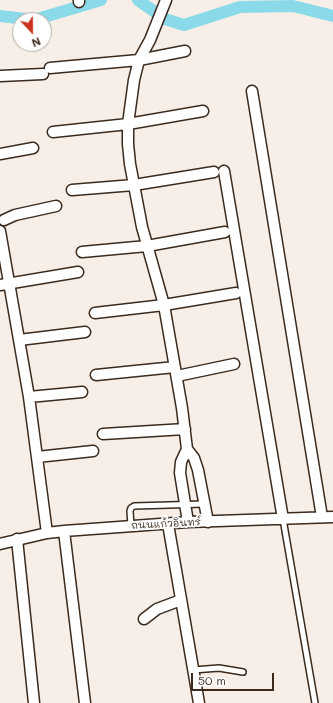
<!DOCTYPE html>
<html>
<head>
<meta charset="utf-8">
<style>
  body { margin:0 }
  #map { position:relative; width:333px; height:703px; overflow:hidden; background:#f7efe7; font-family:Mali,sans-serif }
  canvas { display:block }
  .north { position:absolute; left:12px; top:12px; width:40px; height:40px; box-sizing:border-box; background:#fff; border:1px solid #b1aaa5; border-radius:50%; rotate:158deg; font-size:11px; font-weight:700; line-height:16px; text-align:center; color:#3b2a1e }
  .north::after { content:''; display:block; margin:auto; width:14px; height:18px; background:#c8321e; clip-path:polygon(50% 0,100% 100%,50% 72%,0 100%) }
  .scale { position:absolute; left:191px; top:673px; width:83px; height:18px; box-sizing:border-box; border:2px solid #3b2a1e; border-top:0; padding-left:5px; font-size:12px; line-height:14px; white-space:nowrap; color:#3b2a1e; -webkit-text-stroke:3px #fff; paint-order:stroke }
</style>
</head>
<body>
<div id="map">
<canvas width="333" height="703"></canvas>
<div class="north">N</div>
<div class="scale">50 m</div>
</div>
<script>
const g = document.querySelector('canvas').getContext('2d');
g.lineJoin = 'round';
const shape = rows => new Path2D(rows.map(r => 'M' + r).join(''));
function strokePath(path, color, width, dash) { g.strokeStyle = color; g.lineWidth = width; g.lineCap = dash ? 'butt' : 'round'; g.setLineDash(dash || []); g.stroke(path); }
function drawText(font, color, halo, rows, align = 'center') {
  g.font = font + ' Mali,"Playpen Sans Thai",sans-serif'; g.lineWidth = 3.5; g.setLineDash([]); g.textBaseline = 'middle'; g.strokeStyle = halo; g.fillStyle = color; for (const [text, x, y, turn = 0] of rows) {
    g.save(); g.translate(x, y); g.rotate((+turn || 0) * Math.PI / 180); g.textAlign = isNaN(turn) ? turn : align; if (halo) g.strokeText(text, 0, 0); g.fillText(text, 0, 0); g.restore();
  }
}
const canal = shape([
  [138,0,165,19,184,25,240,7,293,6,333,16],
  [0,16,34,20,101,0]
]);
const service = shape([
  [283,519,315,703],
  [131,526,130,511,131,508,134,506,204,504],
  [193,670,219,668,243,672]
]);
const minor = shape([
  [79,0,79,2],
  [166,0,150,40,139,60,134,80,128,124,128,144,130,164,142,227,164,305,182,408,187,449,181,462,180,473,188,522],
  [50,68,139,60,185,51],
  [0,76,43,74],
  [252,91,322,517],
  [53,132,128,124,203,111],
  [0,154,33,148],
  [224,171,283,519],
  [72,190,134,185,214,172],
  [4,220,15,215,56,206],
  [0,231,29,397,47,533],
  [82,252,147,246,225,232],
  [0,285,78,272],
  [95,313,164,305,236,293],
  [19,340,85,332],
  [96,375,175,367],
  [177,376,234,364],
  [29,397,82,392],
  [103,434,185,429],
  [187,449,194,458,198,470,208,522],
  [37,457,93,451],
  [168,524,199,703],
  [64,531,85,703],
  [17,539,34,703],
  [0,544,47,533,64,531,188,522,333,517],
  [144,619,157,609,181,600]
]);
const streetNames = [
  ["ถนนแก้วอินทร์",166,524,-3]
];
strokePath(canal, '#8bdaea', 12);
strokePath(service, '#3b2a1e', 8);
strokePath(minor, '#3b2a1e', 13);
strokePath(service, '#fff', 5);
strokePath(minor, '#fff', 10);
drawText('10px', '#3b2a1e', '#fff', streetNames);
</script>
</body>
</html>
